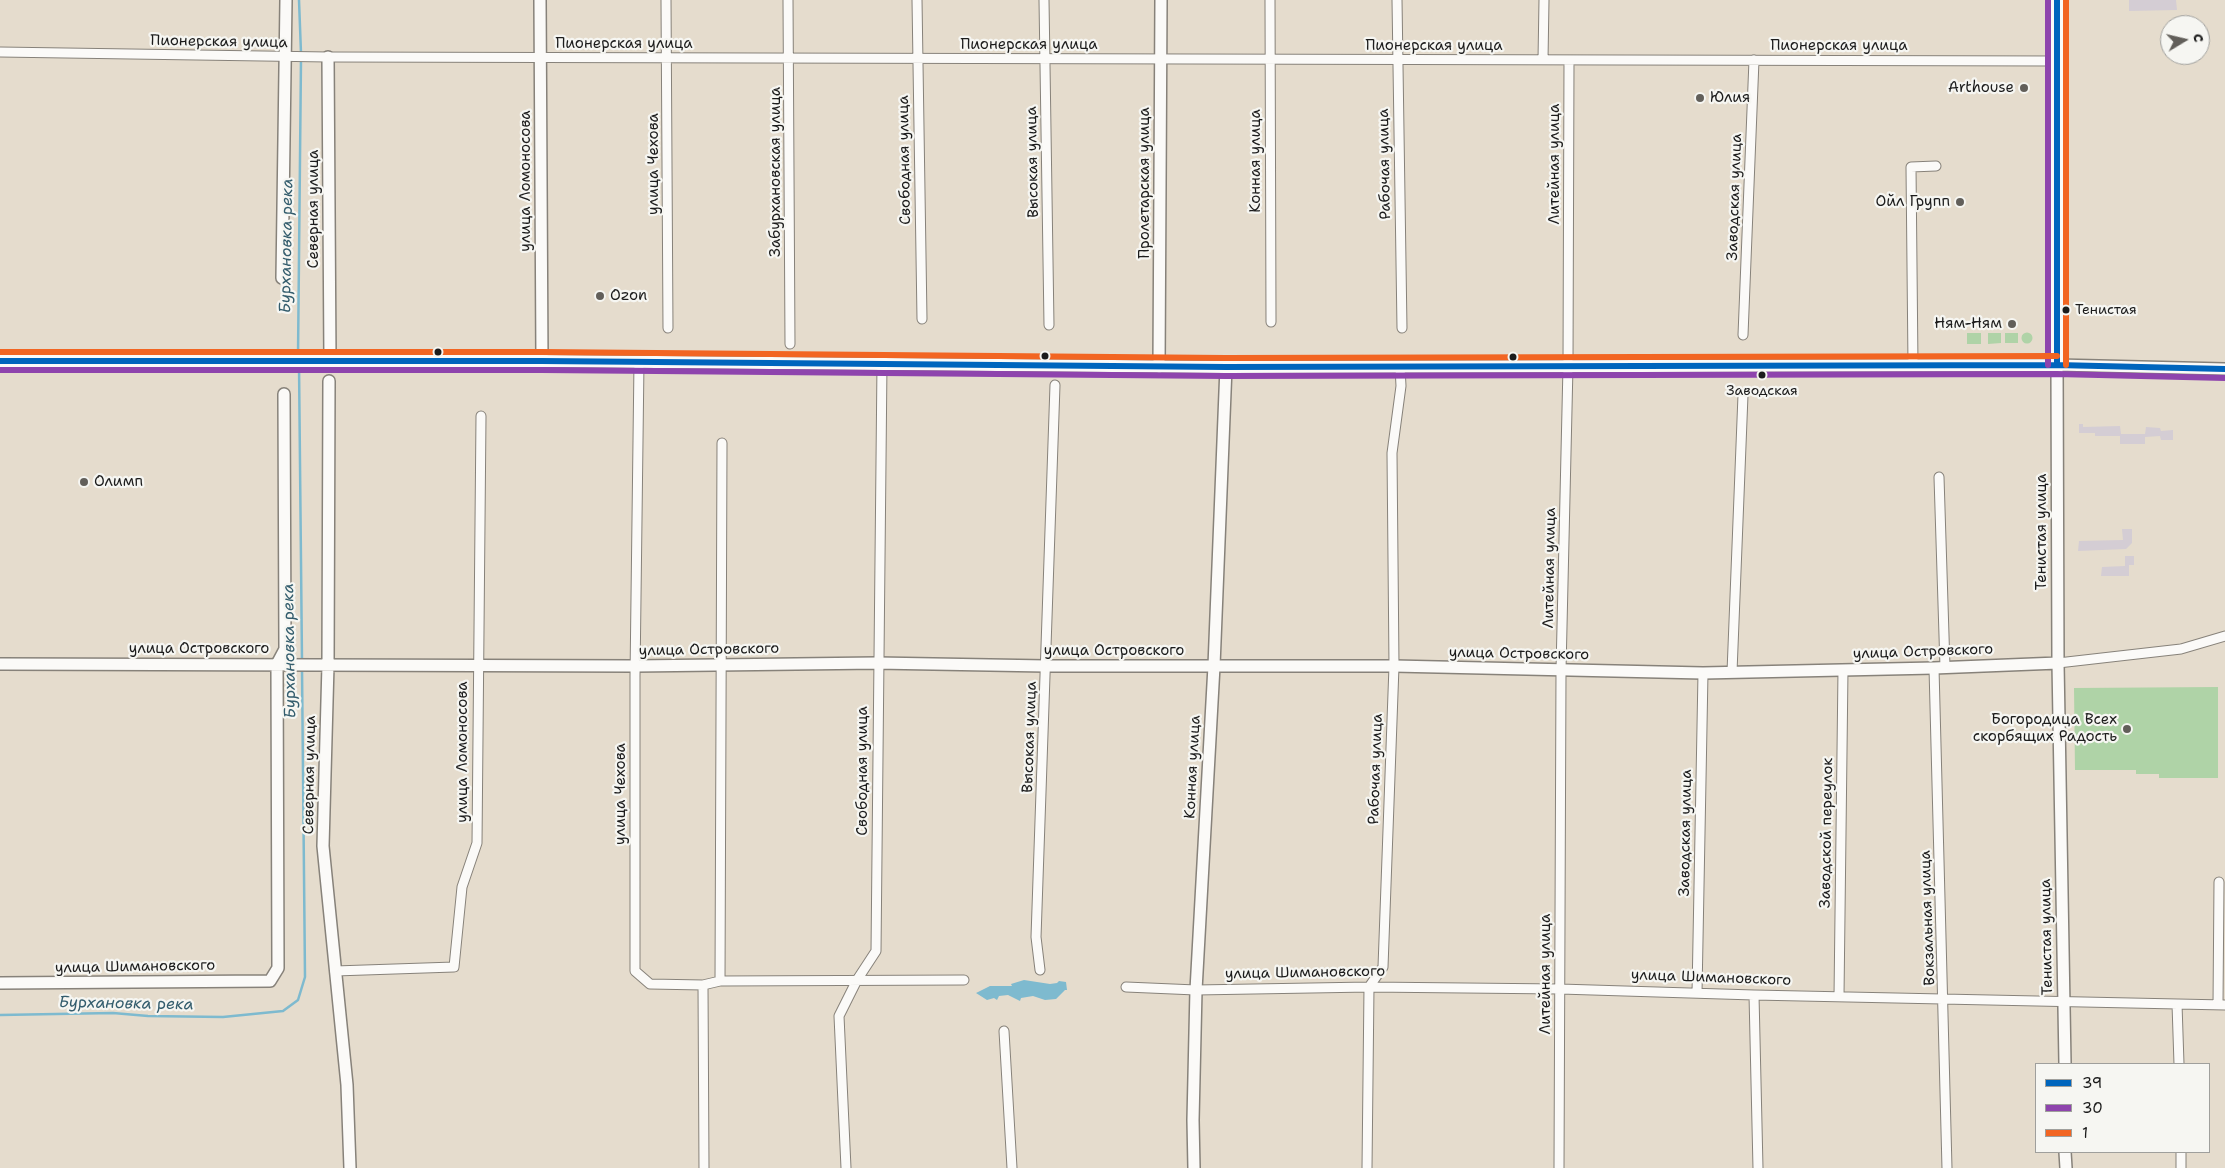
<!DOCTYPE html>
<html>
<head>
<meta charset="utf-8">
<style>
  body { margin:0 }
  #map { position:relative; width:2225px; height:1168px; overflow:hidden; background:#e5dccd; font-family:"Shantell Sans",sans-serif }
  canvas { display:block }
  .legend { position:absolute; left:2035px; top:1063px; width:175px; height:90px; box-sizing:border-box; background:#f6f6f2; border:1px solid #9f9f9c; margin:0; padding:6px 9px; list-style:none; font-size:15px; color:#1c1c1c }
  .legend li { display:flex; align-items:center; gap:10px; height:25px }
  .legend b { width:25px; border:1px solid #9f9f9c }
  .north { position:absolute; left:2160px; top:15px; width:50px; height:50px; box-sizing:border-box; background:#f6f6f2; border:1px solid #9f9f9c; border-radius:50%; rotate:81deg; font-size:14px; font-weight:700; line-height:20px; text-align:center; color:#1c1c1c }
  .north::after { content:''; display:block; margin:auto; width:18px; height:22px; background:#625f5a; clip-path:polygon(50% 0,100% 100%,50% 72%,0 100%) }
</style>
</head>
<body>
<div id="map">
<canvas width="2225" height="1168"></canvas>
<ul class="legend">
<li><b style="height:6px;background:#0065bd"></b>39</li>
<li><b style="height:6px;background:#8e44ad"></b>30</li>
<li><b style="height:6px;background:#f26522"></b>1</li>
</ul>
<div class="north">С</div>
</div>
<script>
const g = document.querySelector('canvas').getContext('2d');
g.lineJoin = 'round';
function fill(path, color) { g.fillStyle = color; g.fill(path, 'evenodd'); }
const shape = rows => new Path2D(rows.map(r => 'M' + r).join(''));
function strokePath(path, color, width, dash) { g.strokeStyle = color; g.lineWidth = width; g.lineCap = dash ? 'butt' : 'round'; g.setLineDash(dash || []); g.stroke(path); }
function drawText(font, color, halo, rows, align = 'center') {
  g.font = font + ' "Shantell Sans",sans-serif'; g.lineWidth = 4.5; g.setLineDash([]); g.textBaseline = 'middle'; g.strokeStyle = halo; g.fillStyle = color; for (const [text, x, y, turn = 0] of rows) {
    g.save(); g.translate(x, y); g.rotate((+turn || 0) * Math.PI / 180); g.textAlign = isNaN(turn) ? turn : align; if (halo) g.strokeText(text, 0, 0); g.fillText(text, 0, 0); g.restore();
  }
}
const industrial = shape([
  [2129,0,2176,0,2177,10,2129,11],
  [2079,424,2083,424,2083,427,2120,426,2121,434,2145,434,2146,427,2160,428,2161,431,2173,430,2173,440,2161,440,2160,436,2145,437,2145,444,2120,444,2120,436,2095,436,2095,433,2079,433],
  [2122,529,2132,529,2132,543,2126,549,2078,551,2079,541,2123,540],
  [2125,556,2134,556,2134,565,2129,565,2129,576,2101,576,2102,567,2125,566]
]);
const green = shape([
  '2021.5 338a5.5 5.5 0 1 1 11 0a5.5 5.5 0 1 1-11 0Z',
  [1967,333,1981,333,1981,344,1967,344],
  [1988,333,2001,333,2001,343,1988,344],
  [2005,333,2018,333,2018,343,2005,343],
  [2218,687,2218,778,2159,778,2159,774,2136,774,2136,770,2075,770,2074,688]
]);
const water = shape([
  [1024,980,1050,984,1057,983,1059,981,1066,982,1067,990,1065,990,1056,999,1045,1000,1033,996,1021,998,1020,1001,1008,995,999,996,997,1000,994,998,987,1000,976,993,990,986,1012,986,1011,984]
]);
const stream = shape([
  [299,0,301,53],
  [298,356,301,59],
  [299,364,302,661],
  [0,1015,113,1013,148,1016,223,1017,283,1011,298,1000,305,977,302,669]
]);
const minor = shape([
  [666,0,668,328],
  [788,0,790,344],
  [917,0,922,319],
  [1044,0,1049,325],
  [1270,0,1271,322],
  [1397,0,1402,328],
  [0,52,328,57,2057,61],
  [1543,60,1544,0],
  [1743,335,1754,60],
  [639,362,635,676,635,971,650,984,703,985,704,1168],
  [1913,365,1911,167,1936,166],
  [1939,477,1945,667],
  [2058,663,2181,649,2225,636],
  [1934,668,1947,1168],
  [1732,672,1743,395],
  [1040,970,1036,937,1055,385],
  [335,971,454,967,462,887,477,843,481,416],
  [720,981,722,443],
  [703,985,720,981,964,980],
  [1126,987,1196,990,1369,987,1560,989,1754,995,2225,1005],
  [1697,993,1703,673],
  [1754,995,1758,1168],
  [1839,996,1843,670],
  [2177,1004,2179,1064],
  [2218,1005,2219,882],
  [1004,1031,1012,1168],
  [2181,1152,2181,1168],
  [846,1168,839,1016,857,980,876,951,882,363],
  [1367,1168,1369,987,1383,967,1394,666,1392,453,1401,386,1400,367],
  [1559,1168,1561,670,1568,366,1569,60]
]);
const tertiary = shape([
  [540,0,542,361],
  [328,57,330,361],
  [282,278,286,0],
  [1159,367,1161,0],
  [329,381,328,665,323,846,347,1085,350,1168],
  [0,664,635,666,877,663,1046,666,1394,666,1703,673,1934,668,2058,663],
  [0,983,270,981,278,968,277,664,285,649,284,394],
  [2065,1064,2058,663,2057,365,2225,369],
  [2065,1152,2066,1168],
  [1194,1168,1193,1120,1196,990,1214,666,1226,367]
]);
const secondary = shape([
  [0,361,542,361,1226,367,2057,365,2057,0]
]);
const bus1 = shape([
  [2057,0,2057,365],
  [0,361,542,361,1226,367,2057,365,2225,369]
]);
const bus2 = shape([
  [2048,0,2048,365],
  [0,370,542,370,1226,376,2057,374,2225,378]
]);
const bus3 = shape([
  [2066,0,2066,365],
  [0,352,542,352,1226,358,2057,356]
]);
const markers = [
  [2024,88,5,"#625f5a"],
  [1700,98,5,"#625f5a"],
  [1960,202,5,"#625f5a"],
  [600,296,5,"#625f5a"],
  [2066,310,4.5,"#1c1c1c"],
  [2012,324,5,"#625f5a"],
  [438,352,4.5,"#1c1c1c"],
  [1045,356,4.5,"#1c1c1c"],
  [1513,357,4.5,"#1c1c1c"],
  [1762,375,4.5,"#1c1c1c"],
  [84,482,5,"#625f5a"],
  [2127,729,5,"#625f5a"]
];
const busNames = [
  ["Тенистая",2075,310],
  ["Заводская",1762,391,"center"]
];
const streetNames = [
  ["Пионерская улица",219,42,1],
  ["Пионерская улица",624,44],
  ["Пионерская улица",1029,45],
  ["Пионерская улица",1434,46],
  ["Пионерская улица",1839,46],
  ["Свободная улица",905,160,-91],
  ["Конная улица",1256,161,-90],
  ["Высокая улица",1033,162,-91],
  ["улица Чехова",654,164,-90],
  ["Рабочая улица",1385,164,-91],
  ["Литейная улица",1555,164,-90],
  ["Забурхановская улица",776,172,-90],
  ["улица Ломоносова",526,181,-90],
  ["Пролетарская улица",1145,183,-90],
  ["Заводская улица",1735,197,-88],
  ["Северная улица",314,209,-90],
  ["Тенистая улица",2042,532,-90],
  ["Литейная улица",1550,568,-89],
  ["улица Островского",199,649],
  ["улица Островского",709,650,-1],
  ["улица Островского",1114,651],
  ["улица Островского",1923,652,-2],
  ["улица Островского",1519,654,1],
  ["Высокая улица",1030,737,-88],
  ["улица Ломоносова",463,752,-90],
  ["Конная улица",1193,767,-87],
  ["Рабочая улица",1376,769,-88],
  ["Свободная улица",863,771,-90],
  ["Северная улица",310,775,-89],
  ["улица Чехова",621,794,-90],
  ["Заводская улица",1686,833,-89],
  ["Заводской переулок",1827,833,-89],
  ["Вокзальная улица",1928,918,-92],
  ["Тенистая улица",2047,937,-91],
  ["улица Шимановского",135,967,-1],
  ["улица Шимановского",1305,973,-1],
  ["Литейная улица",1546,974,-90],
  ["улица Шимановского",1711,978,2]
];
const poiNames = [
  ["Arthouse",2014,88],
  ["Юлия",1710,98,"left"],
  ["Ойл Групп",1950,202],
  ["Ozon",610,296,"left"],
  ["Ням-Ням",2002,324],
  ["Олимп",94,482,"left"],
  ["Богородица Всех",2117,720],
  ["скорбящих Радость",2117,737]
];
const waterNames = [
  ["Бурхановка река",287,246,-89],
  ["Бурхановка река",290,651,-91],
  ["Бурхановка река",126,1004,1]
];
fill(industrial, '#d4cdd4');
fill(green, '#afd3a7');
fill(water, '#7ebacf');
strokePath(stream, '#7ebacf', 2.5);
strokePath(minor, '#87827a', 11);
strokePath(tertiary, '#87827a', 14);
strokePath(secondary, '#87827a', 15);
strokePath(minor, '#fbfaf8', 9);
strokePath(tertiary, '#fbfaf8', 11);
strokePath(secondary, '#fbfaf8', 12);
strokePath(bus1, '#0065bd', 6);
strokePath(bus2, '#8e44ad', 6);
strokePath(bus3, '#f26522', 6);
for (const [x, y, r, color] of markers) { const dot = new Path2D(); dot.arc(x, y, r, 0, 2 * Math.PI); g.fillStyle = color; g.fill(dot); strokePath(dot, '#f6f6f2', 2); }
drawText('14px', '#1c1c1c', '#f6f6f2', busNames, 'left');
drawText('15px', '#1c1c1c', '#f6f6f2', streetNames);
drawText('15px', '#1c1c1c', '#f6f6f2', poiNames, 'right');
drawText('italic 16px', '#345d6d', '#f6f6f2', waterNames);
</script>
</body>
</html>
